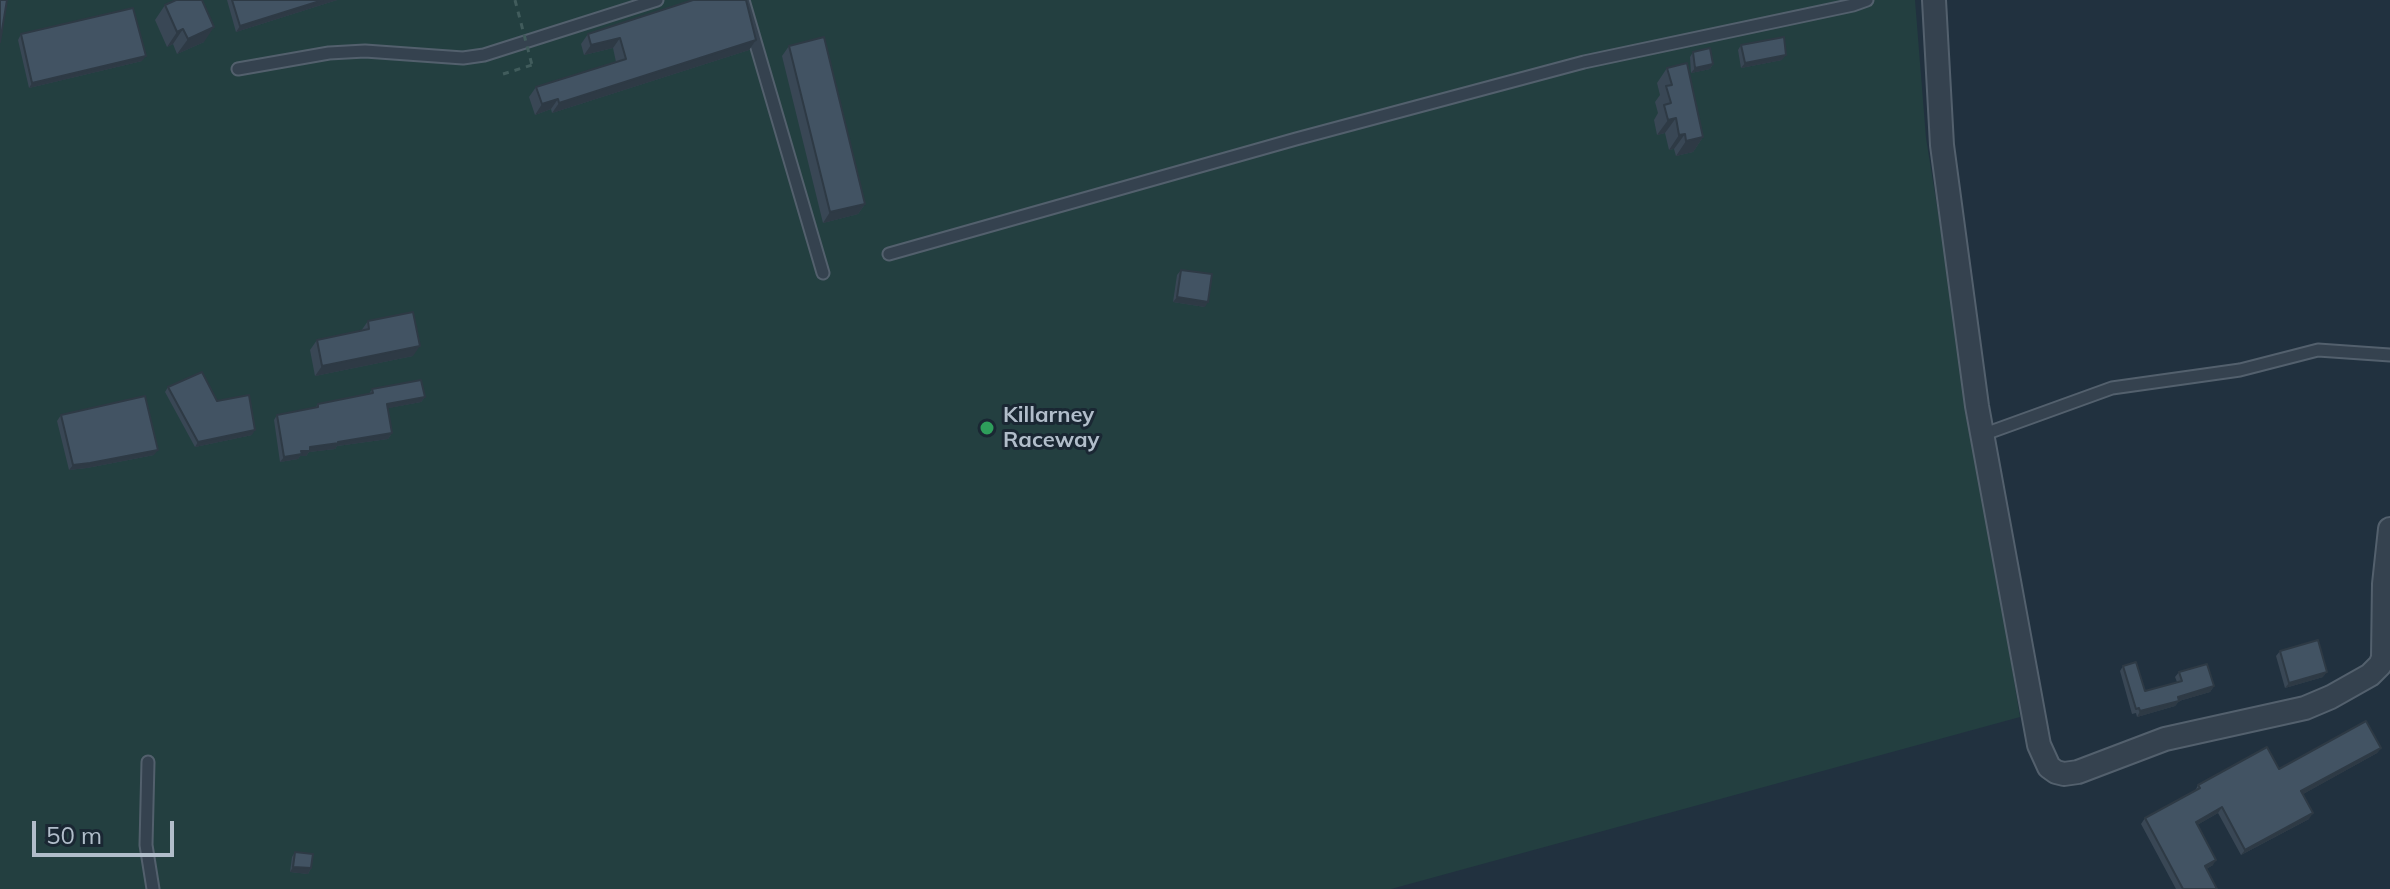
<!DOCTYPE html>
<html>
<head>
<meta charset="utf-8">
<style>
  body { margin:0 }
  #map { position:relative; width:2390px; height:889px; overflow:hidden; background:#21313f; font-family:Mulish,sans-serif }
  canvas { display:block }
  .scale { position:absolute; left:32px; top:821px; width:142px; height:36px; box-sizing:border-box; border:4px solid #b1bdca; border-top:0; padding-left:10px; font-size:24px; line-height:28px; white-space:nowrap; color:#b1bdca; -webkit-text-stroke:6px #1a2733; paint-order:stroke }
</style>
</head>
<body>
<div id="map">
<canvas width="2390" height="889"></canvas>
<div class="scale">50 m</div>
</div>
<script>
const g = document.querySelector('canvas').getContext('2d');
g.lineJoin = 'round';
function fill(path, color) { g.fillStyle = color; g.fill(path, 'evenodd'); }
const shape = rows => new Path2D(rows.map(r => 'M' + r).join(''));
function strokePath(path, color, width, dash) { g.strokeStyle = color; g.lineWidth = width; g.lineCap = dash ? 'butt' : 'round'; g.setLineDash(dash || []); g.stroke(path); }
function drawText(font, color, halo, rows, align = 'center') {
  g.font = font + ' Mulish,sans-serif'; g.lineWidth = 6; g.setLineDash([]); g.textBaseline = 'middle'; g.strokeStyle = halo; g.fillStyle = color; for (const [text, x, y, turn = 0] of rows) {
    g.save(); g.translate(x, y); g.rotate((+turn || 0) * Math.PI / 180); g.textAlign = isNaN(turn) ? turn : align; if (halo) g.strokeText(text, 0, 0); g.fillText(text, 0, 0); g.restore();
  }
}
const green = shape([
  [0,0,1915,0,1926,138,2020,717,1391,889,0,889]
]);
const path = shape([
  [503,74,532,65]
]);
const lane = shape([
  [743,0,823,273],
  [238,69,329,53,365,51,463,58,484,55,657,0],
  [889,254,1296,139,1584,62,1853,5,1867,0],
  [1982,435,2112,388,2240,370,2318,350,2390,355],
  [148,762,146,845,153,889]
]);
const street = shape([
  [1934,0,1942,145,1977,406,2039,745,2049,767,2056,772,2064,774,2078,772,2165,739,2305,708,2331,697,2370,675,2380,665,2383,658,2384,584,2390,529]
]);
const pathBridge = shape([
  [515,0,532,65]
]);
const wall = shape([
  [227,0,337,0,236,32],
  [165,5,204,42,177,54,173,44,167,47,155,20],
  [21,34,142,61,29,88,18,40],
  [588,34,756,40,749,50,552,113,551,109,535,115,529,97,536,87,616,62,613,48,584,55,581,44],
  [1741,45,1782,60,1741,68,1738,50],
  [789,46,865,204,858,214,823,223,782,56],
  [1693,52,1713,64,1710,69,1691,73,1690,57],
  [1667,68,1703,137,1693,152,1676,156,1674,149,1669,150,1665,133,1657,135,1654,120,1658,113,1655,102,1660,95,1657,83],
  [1181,270,1205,307,1173,302,1177,275],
  [368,321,413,356,315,376,310,350,317,340,361,331],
  [168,387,217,401,252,435,195,447,165,392],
  [372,389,425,397,421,402,388,408,392,433,388,439,337,446,335,449,309,452,306,456,300,456,298,459,280,462,274,420,277,415,315,408,318,404,369,394],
  [61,415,154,455,87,468,69,470,57,421],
  [2280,651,2323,677,2285,688,2276,656],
  [2123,666,2145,691,2177,682,2175,677,2179,672,2214,686,2210,692,2179,701,2175,706,2137,717,2136,713,2132,714,2120,671],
  [2381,748,2377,753,2303,794,2309,819,2241,855,2218,813,2197,825,2213,865,2206,869,2217,889,2176,889,2141,824,2145,818,2195,791,2198,785],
  [295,852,311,868,308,874,290,872,292,857]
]);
const shadedWall = shape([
  [323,0,337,0,236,32,240,26],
  [214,27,204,42,177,54,188,39],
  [183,29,173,44,167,47,177,32],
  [620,38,613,48,584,55,591,45],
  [756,40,749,50,552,113,559,103],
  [1786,55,1782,60,1741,68,1745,63],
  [146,56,142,61,29,88,32,83],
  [1713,64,1710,69,1691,73,1695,68],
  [558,99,551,109,535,115,542,104],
  [1676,118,1665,133,1657,135,1668,120],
  [1685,134,1674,149,1669,150,1679,135],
  [1703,137,1693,152,1676,156,1686,141],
  [865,204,858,214,823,223,830,212],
  [1177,297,1208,302,1205,307,1173,302],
  [420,346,413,356,315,376,322,366],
  [425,397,421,402,384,409,387,404],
  [255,430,252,435,195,447,198,442],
  [392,433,388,439,337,446,335,449,309,452,306,456,300,456,298,459,280,462,284,457,301,451,310,447],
  [158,450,154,455,87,468,69,470,73,465],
  [2327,672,2323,677,2285,688,2289,683],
  [2214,686,2210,692,2179,701,2175,706,2137,717,2140,711,2178,697],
  [2381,748,2377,753,2298,797,2301,791],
  [2222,807,2218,813,2192,828,2196,822],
  [2313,813,2309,819,2241,855,2245,850],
  [2216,860,2213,865,2201,872,2205,866],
  [293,867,311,868,308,874,290,872]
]);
const building = shape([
  [0,0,7,0,0,42,0,0],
  [176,0,202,0,214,27,188,39,183,29,177,32,165,5,176,0],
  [232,0,323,0,240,26,232,0],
  [693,0,746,0,756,40,559,103,558,99,542,104,536,87,626,59,620,38,591,45,588,34,693,0],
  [133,8,146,56,32,83,21,34,133,8],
  [824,37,865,204,830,212,789,46,824,37],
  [1784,37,1786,55,1745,63,1741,45,1784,37],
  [1710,48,1713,64,1695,68,1693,52,1710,48],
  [1687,63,1703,137,1686,141,1685,134,1679,135,1676,118,1668,120,1664,105,1671,103,1666,86,1672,85,1667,68,1687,63],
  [1181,270,1212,274,1208,302,1177,297,1181,270],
  [413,312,420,346,322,366,317,340,369,329,368,321,413,312],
  [202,372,217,401,249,395,255,430,198,442,168,387,202,372],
  [421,380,425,397,387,404,392,433,338,442,339,443,310,447,310,451,301,451,302,454,284,457,277,415,318,407,318,404,373,393,372,389,421,380],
  [145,396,158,450,90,463,73,465,61,415,145,396],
  [2318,640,2327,672,2289,683,2280,651,2318,640],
  [2136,662,2145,691,2182,681,2179,672,2207,664,2214,686,2178,697,2179,701,2140,711,2139,708,2136,709,2123,666,2136,662],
  [2366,721,2381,748,2301,791,2313,813,2245,850,2222,807,2196,822,2216,860,2205,866,2217,889,2183,889,2145,818,2200,788,2198,785,2267,747,2279,769,2366,721],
  [295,852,313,854,311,868,293,867,295,852]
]);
const markers = [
  [987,428,8,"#2e9e5b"]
];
const poiNames = [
  ["Killarney",1003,415],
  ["Raceway",1003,440]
];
fill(green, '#233f40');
strokePath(lane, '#53606d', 15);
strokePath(street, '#53606d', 26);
strokePath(path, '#415c5c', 3, [6, 6]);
strokePath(lane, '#35424f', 11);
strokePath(street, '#35424f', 22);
strokePath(pathBridge, '#415c5c', 3, [6, 6]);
fill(wall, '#394755');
fill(shadedWall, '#2e3a45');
fill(building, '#425363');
strokePath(building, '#2e3a45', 2);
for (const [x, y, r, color] of markers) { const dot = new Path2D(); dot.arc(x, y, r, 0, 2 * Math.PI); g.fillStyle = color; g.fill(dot); strokePath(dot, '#1a2733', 3); }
drawText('bold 22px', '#b1bdca', '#1a2733', poiNames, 'left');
</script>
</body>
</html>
